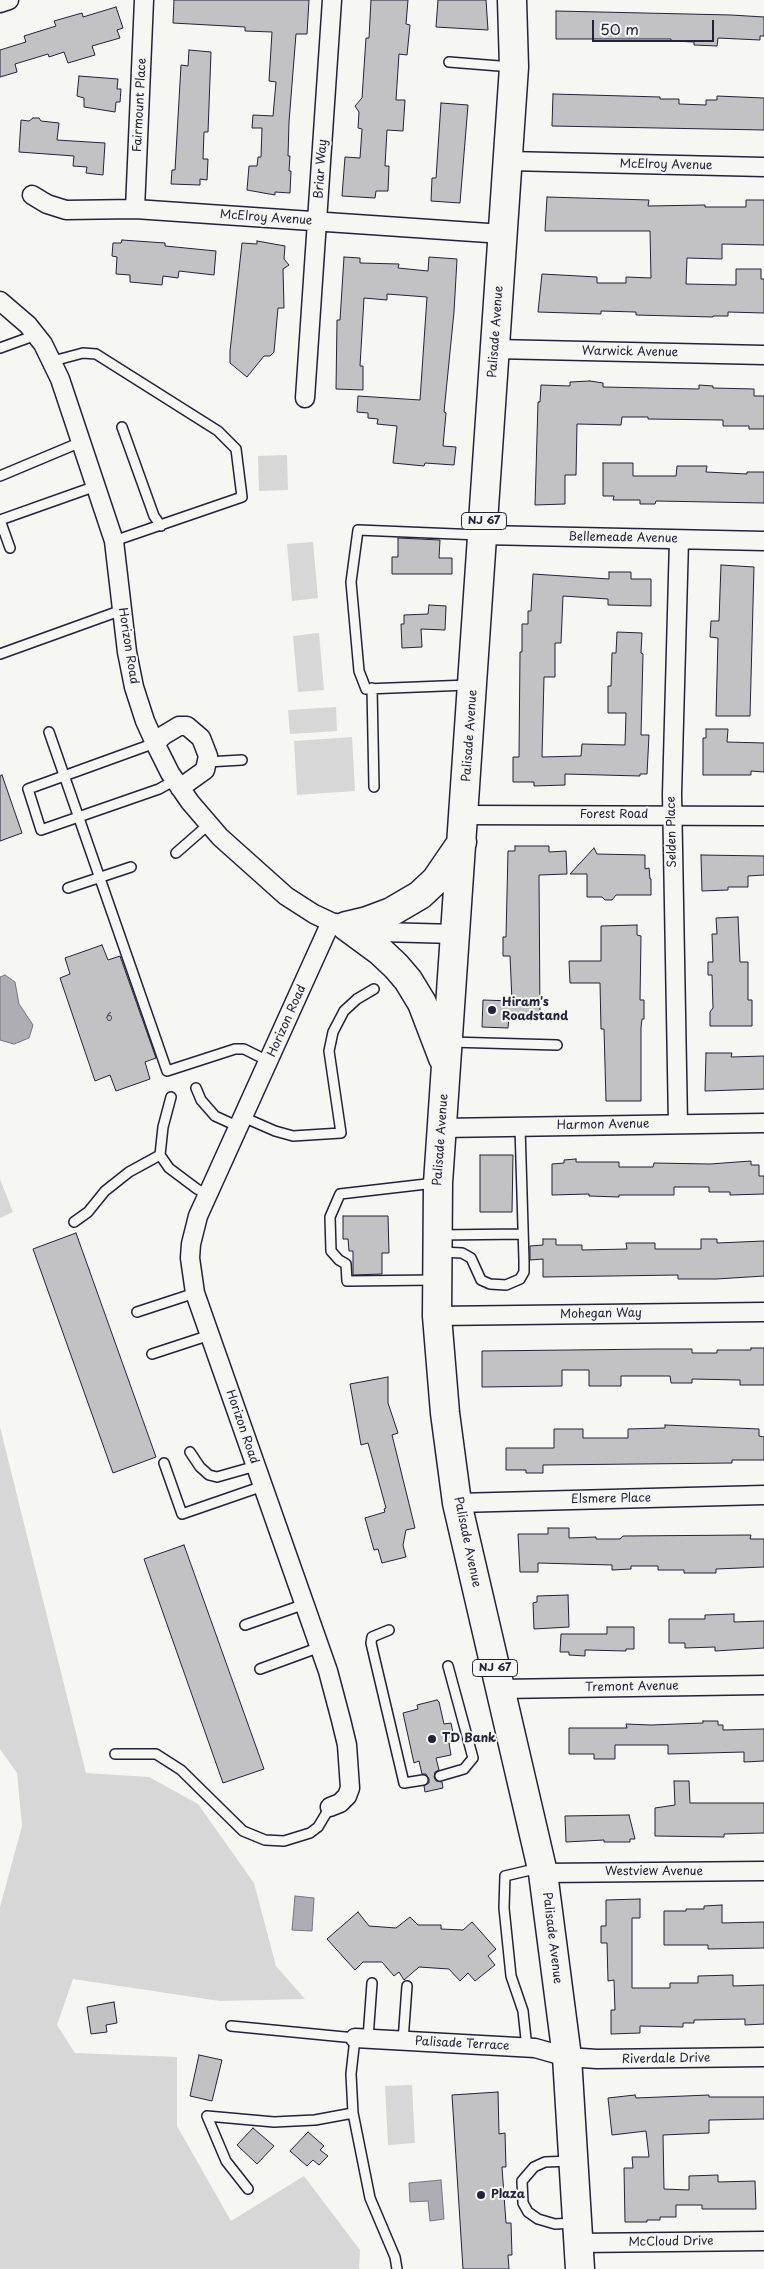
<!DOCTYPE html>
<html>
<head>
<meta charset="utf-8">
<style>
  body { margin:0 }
  #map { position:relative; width:764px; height:2269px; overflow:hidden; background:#f6f6f2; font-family:"Playpen Sans",sans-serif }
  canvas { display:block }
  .scale { position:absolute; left:592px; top:20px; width:122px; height:22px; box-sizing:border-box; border:2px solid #22223b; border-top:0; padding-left:6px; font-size:15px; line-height:18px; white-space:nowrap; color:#22223b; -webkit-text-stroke:4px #f6f6f2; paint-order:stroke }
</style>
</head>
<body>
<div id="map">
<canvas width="764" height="2269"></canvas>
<div class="scale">50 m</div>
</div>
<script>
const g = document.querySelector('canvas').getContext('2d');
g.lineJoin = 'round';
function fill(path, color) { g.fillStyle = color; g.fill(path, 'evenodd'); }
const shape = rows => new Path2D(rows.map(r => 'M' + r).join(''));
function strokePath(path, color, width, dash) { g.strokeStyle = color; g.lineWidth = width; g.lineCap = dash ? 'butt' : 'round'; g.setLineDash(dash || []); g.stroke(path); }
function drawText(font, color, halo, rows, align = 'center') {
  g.font = font + ' "Playpen Sans",sans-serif'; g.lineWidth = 4; g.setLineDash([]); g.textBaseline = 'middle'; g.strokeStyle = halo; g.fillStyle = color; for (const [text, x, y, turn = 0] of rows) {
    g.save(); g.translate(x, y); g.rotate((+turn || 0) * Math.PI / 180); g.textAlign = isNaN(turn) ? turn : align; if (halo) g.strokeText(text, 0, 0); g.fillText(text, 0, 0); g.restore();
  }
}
const green = shape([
  [287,455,288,490,259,491,258,456],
  [313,542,318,598,292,601,287,544],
  [319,633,324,690,298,692,293,636],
  [336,707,337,731,290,734,288,710],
  [352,737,355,791,297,795,294,741],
  [0,1179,13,1212,0,1218],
  [0,1427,86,1773,149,1777,198,1804,254,1883,276,1966,305,1999,220,2001,73,1979,57,2025,75,2053,177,2057,177,2126,231,2221,304,2176,360,2250,359,2269,0,2269,0,1907,22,1826,17,1773,0,1749],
  [412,2085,415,2143,388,2145,385,2086]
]);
const water = shape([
  [5,975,15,982,19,1004,33,1025,29,1038,14,1044,0,1040,0,977,5,975],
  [295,1896,314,1898,312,1931,292,1930,295,1896],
  [441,2180,444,2219,430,2221,428,2201,410,2202,409,2183,441,2180]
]);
const building = shape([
  [174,0,309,0,307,34,296,34,289,122,288,156,290,156,289,171,291,171,290,193,275,192,275,195,247,190,249,166,257,166,258,157,261,157,262,128,252,128,253,115,273,116,276,82,269,81,272,32,245,31,245,27,173,23,174,0],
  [371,0,408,0,406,24,410,25,407,55,399,54,396,100,405,100,403,131,387,130,385,166,389,166,388,191,376,191,375,198,342,196,345,157,360,158,362,129,358,128,359,112,355,106,362,98,366,38,369,38,371,0],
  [438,0,486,0,488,30,436,27,438,0],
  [116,7,123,28,117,30,120,38,92,46,95,55,68,63,64,52,49,57,48,54,15,64,17,72,0,77,0,50,26,42,24,36,56,26,54,21,82,13,83,17,116,7],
  [556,11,731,15,764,17,764,36,760,36,760,40,718,38,717,46,694,45,694,42,671,41,671,39,556,39,556,11],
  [189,50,211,52,208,132,204,132,203,159,208,159,207,180,200,179,200,185,171,184,172,170,175,170,181,65,188,66,189,50],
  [79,76,118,79,117,89,121,89,120,102,116,102,115,112,84,107,84,98,77,96,79,76],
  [553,94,660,97,660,99,679,99,679,104,706,105,706,100,717,100,717,96,764,98,764,130,552,126,553,94],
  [441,103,468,105,460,203,431,201,432,178,436,178,441,103],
  [33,118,39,118,41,121,59,123,57,140,105,143,103,175,86,173,87,167,73,166,74,156,19,152,21,120,29,121,33,118],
  [547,197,649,200,648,206,705,205,705,207,746,207,746,200,764,200,764,245,722,244,722,259,687,258,686,284,736,285,736,269,761,269,761,279,764,279,764,313,728,312,728,316,713,316,713,317,636,315,636,312,601,311,601,314,538,312,542,274,597,277,597,283,626,283,626,277,651,278,650,231,545,231,547,197],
  [122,240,165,243,165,246,216,251,214,275,179,271,178,278,163,276,162,285,130,282,130,275,116,274,117,257,112,256,113,243,121,243,122,240],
  [257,241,285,246,284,259,289,265,283,269,284,308,278,308,274,352,270,356,264,356,247,377,230,363,230,351,242,243,257,244,257,241],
  [344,257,360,258,360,263,399,264,398,268,428,271,429,257,457,259,454,312,444,412,446,413,443,446,456,447,454,465,425,463,424,466,393,463,397,426,377,424,378,419,368,418,368,413,357,412,358,396,420,400,427,297,387,294,387,300,364,298,360,366,363,366,363,390,336,389,337,320,340,320,344,257],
  [590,381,603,383,603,387,699,389,699,385,713,386,713,388,754,389,754,396,764,396,764,429,749,429,749,426,723,426,723,420,648,419,648,417,622,417,621,425,577,424,576,475,565,475,565,504,535,505,538,402,540,402,541,385,570,386,570,382,590,381],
  [603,463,633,463,633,476,676,476,677,466,707,466,706,472,747,474,747,472,764,472,764,503,656,501,655,504,640,504,640,500,613,500,614,496,603,496,603,463],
  [398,538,440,540,439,558,452,558,452,574,392,574,392,557,398,557,398,538],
  [721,565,754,567,750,716,716,716,718,638,710,637,711,621,719,621,721,565],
  [609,572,631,572,631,579,651,579,651,606,608,605,608,599,563,596,561,643,555,643,555,677,544,677,542,757,581,756,582,744,625,745,626,713,608,713,608,686,611,686,612,653,616,653,617,632,642,633,641,653,643,654,641,735,649,735,647,774,640,774,640,776,565,774,565,785,534,786,534,782,513,782,513,757,519,757,520,652,522,652,522,624,528,624,528,611,531,611,533,574,609,579,609,572],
  [429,605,446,606,445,630,421,629,422,647,402,648,401,624,404,624,404,615,428,614,429,605],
  [706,729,728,729,727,742,764,743,764,772,751,771,751,775,703,775,703,738,706,738,706,729],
  [2,775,22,833,0,841,0,776,2,775],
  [515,846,549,846,549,852,566,851,567,874,539,875,540,1018,509,1017,508,1028,482,1027,483,1000,512,1001,510,956,503,956,503,937,506,937,508,851,515,851,515,846],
  [594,848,597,854,645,855,645,869,649,868,650,879,651,879,651,895,616,895,612,900,605,900,602,897,587,897,587,874,570,874,594,848],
  [701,855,764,856,764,875,748,876,748,887,728,887,728,890,702,891,701,855],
  [738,917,740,962,748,962,748,1000,752,1000,752,1026,710,1026,710,1012,713,1008,712,975,708,975,708,962,713,962,712,934,717,934,716,918,738,917],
  [637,925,637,935,641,936,640,1000,644,1000,644,1019,642,1019,641,1028,641,1101,606,1101,604,1029,601,1029,600,983,570,983,569,961,601,961,601,926,637,925],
  [102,945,108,960,120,956,156,1058,145,1062,150,1079,116,1091,110,1075,95,1081,60,978,70,974,65,958,102,945],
  [706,1053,732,1053,731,1057,764,1056,764,1089,705,1091,706,1053],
  [480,1155,513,1155,512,1212,480,1212,480,1155],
  [576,1159,576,1162,619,1162,619,1167,653,1167,654,1163,710,1164,751,1161,751,1165,759,1165,759,1176,764,1176,764,1194,730,1195,730,1192,709,1192,709,1187,674,1187,674,1195,619,1195,619,1197,589,1196,589,1194,552,1195,552,1164,564,1163,564,1160,576,1159],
  [343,1216,388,1216,389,1253,382,1253,382,1274,353,1275,353,1251,349,1251,348,1239,343,1239,343,1216],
  [76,1233,156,1457,113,1473,33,1249,76,1233],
  [543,1239,556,1239,556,1245,582,1245,582,1250,627,1249,626,1243,655,1243,655,1249,701,1249,701,1239,717,1239,717,1243,764,1241,764,1276,716,1279,678,1279,678,1275,543,1277,543,1259,530,1260,530,1246,543,1245,543,1239],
  [751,1348,764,1348,764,1385,740,1385,740,1380,692,1379,692,1383,671,1383,670,1376,621,1376,621,1386,589,1386,589,1370,562,1370,562,1386,482,1387,482,1351,657,1349,692,1349,692,1353,717,1353,717,1350,751,1350,751,1348],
  [388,1377,388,1403,398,1433,392,1435,415,1528,406,1530,403,1545,406,1557,382,1563,378,1549,374,1550,365,1518,385,1512,384,1509,386,1508,368,1443,361,1445,350,1384,388,1377],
  [665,1425,759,1429,759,1436,764,1437,764,1460,732,1460,732,1463,543,1465,543,1473,526,1473,526,1470,506,1470,506,1448,554,1448,554,1429,583,1429,583,1438,628,1438,628,1429,665,1428,665,1425],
  [548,1528,569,1528,569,1538,596,1537,596,1539,620,1539,623,1536,751,1535,750,1539,764,1539,764,1567,716,1569,716,1573,684,1573,684,1570,658,1570,658,1566,631,1566,631,1569,612,1570,612,1565,538,1563,538,1572,520,1572,518,1534,548,1534,548,1528],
  [184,1545,264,1769,223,1783,144,1559,184,1545],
  [568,1595,569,1627,534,1629,533,1603,537,1602,537,1596,568,1595],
  [734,1614,734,1622,764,1621,764,1648,715,1651,715,1647,685,1648,685,1643,669,1643,669,1619,705,1619,705,1615,734,1614],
  [607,1627,634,1627,634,1649,626,1649,626,1651,585,1650,585,1656,569,1655,569,1652,560,1652,561,1634,607,1634,607,1627],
  [437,1700,439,1702,444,1724,451,1723,455,1742,449,1743,451,1755,436,1758,439,1770,435,1772,434,1777,436,1781,442,1782,443,1788,425,1792,424,1786,429,1783,429,1779,426,1774,422,1774,419,1761,414,1763,403,1713,418,1709,417,1705,437,1700],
  [703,1721,718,1721,718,1725,723,1725,723,1730,764,1729,764,1761,744,1762,744,1752,668,1754,668,1745,615,1745,615,1759,594,1759,594,1754,569,1754,569,1728,627,1728,626,1724,651,1725,703,1723,703,1721],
  [674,1781,689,1781,690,1803,764,1803,764,1833,724,1834,724,1837,655,1836,655,1808,675,1805,674,1781],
  [629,1815,635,1839,630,1839,630,1842,604,1842,604,1840,566,1842,565,1816,629,1815],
  [640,1899,640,1918,632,1918,632,1988,670,1988,670,1983,698,1983,698,1976,733,1975,733,1986,764,1985,764,2024,745,2025,745,2019,694,2020,694,2023,683,2023,683,2027,640,2026,640,2033,611,2034,611,2010,615,2010,614,1980,608,1981,607,1943,601,1943,601,1926,606,1926,606,1900,640,1899],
  [722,1905,722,1923,764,1922,764,1948,708,1949,708,1945,664,1945,664,1911,686,1911,686,1909,704,1909,704,1906,722,1905],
  [358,1912,369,1926,396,1928,410,1917,418,1925,441,1925,441,1929,463,1930,472,1922,496,1949,488,1956,495,1965,475,1981,468,1973,460,1981,449,1969,419,1967,404,1980,399,1972,394,1976,382,1962,363,1962,355,1970,327,1939,358,1912],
  [114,2002,117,2023,106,2025,107,2032,91,2034,87,2007,114,2002],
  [199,2055,222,2060,212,2101,190,2096,199,2055],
  [498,2092,499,2134,505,2133,506,2167,502,2167,506,2223,511,2223,512,2255,508,2255,509,2269,463,2269,452,2095,498,2092],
  [635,2095,636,2098,709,2095,709,2097,764,2097,764,2119,709,2120,709,2133,663,2135,664,2189,689,2190,689,2176,718,2175,718,2182,755,2181,756,2209,702,2209,702,2205,676,2205,676,2217,660,2217,660,2220,647,2220,647,2222,625,2222,624,2168,633,2168,632,2157,649,2157,646,2131,612,2135,608,2098,635,2095],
  [253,2128,274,2146,257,2164,237,2145,253,2128],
  [308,2132,324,2146,320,2150,328,2156,319,2165,313,2160,307,2166,290,2151,308,2132]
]);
const lane = shape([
  [449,62,512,67],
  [0,348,36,335],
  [53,361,83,353,96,354,218,431,236,449,242,497,114,541],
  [122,427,154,516,161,526],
  [0,476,81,442],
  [0,520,96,486],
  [0,520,10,548],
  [0,654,122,610],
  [468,685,366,689,359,671,351,582,358,530,480,535],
  [372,688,374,787],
  [49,732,167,1071,235,1049,244,1049,268,1061],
  [155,743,28,789,41,830,159,789,175,780],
  [207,762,242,760],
  [176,853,208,825],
  [68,888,131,867],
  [450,1042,557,1045],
  [196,1088,201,1100,215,1116,239,1127],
  [171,1097,163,1127,160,1155,169,1168,197,1189,207,1194],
  [243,1117,275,1131,293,1136,341,1133,329,1051,333,1032,344,1011,357,999,374,989],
  [74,1222,88,1212,105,1191,129,1172,160,1155],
  [439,1235,523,1234],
  [441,1252,462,1253,471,1258,481,1280,490,1284,506,1285,520,1279,524,1272,524,1261,520,1127],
  [435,1280,347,1281,346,1264,339,1260,331,1251,330,1217,340,1194,435,1183],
  [137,1312,195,1293],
  [152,1354,210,1335],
  [190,1452,200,1467,209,1475,217,1477,256,1466],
  [164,1463,182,1514,263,1486],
  [245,1625,305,1604],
  [389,1630,372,1637,371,1643,404,1783,423,1780],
  [260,1669,320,1647],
  [115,1754,156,1754,181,1770,243,1831,265,1840,284,1841,310,1833,318,1827,330,1807],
  [440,1776,464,1769,473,1758,448,1666],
  [231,2026,355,2038,351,2074,353,2113,315,2120,274,2122,207,2116,226,2161,248,2189],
  [368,2038,372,1983],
  [403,2041,407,1986],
  [527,2048,523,2011,511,1976,504,1908,505,1876,539,1868],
  [353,2113,370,2198,395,2257,397,2269],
  [571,2161,545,2162,534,2167,522,2181,523,2203,528,2212,538,2219,555,2224,573,2223]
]);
const street = shape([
  [0,3,9,0],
  [508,161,764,167],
  [32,195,47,204,66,210,135,209,503,234],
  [135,209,144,0],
  [0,301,28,325,43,344,60,379,114,541,127,652,134,687,145,721,155,743,170,773,190,802,220,837,286,896,314,914,331,922,380,932,456,934],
  [495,349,764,355],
  [305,398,332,0],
  [483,535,764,541],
  [155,743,164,735,179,726,187,726,201,738,208,756,205,770,180,788],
  [464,815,764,816],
  [678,1124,672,794,679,540],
  [442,1128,764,1123],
  [437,1316,764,1312],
  [457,1503,764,1495],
  [500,1689,764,1685],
  [330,1807,340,1803,347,1796,350,1788,347,1745,341,1720,328,1671,195,1293,190,1258,191,1244,198,1216,331,922],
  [543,1873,764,1871],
  [355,2038,535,2048,567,2057,597,2059,764,2057],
  [579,2243,764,2241]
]);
const primary = shape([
  [512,0,514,67,438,1183,437,1316,445,1413,457,1503,543,1873,567,2057,580,2269],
  [346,926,380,951,396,966,408,980,422,1003,443,1058],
  [346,926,367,921,391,912,420,895,436,880,462,842]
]);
const markers = [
  [492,1010,5,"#22223b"],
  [432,1739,5,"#22223b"],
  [481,2195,5,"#22223b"]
];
const numberNames = [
  ["6",109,1018]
];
const shields = [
  [484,521,45],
  [495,1668,45]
];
const shieldNames = [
  ["NJ 67",484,521],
  ["NJ 67",495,1668]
];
const streetNames = [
  ["Fairmount Place",140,105,-87],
  ["McElroy Avenue",666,165,1],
  ["Briar Way",321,169,-86],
  ["McElroy Avenue",266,218,4],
  ["Palisade Avenue",496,332,-86],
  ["Warwick Avenue",630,352,1],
  ["Bellemeade Avenue",623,538,1],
  ["Horizon Road",128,646,81],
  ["Palisade Avenue",470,736,-86],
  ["Forest Road",614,815],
  ["Selden Place",672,832,-91],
  ["Horizon Road",287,1021,-66],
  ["Harmon Avenue",603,1125,-1],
  ["Palisade Avenue",441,1140,-86],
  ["Mohegan Way",601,1314,-1],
  ["Horizon Road",242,1427,71],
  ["Elsmere Place",611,1499,-1],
  ["Palisade Avenue",467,1542,78],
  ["Tremont Avenue",632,1687,-1],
  ["Westview Avenue",654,1872],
  ["Palisade Avenue",552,1938,83],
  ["Palisade Terrace",462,2044,3],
  ["Riverdale Drive",666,2059,-1],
  ["McCloud Drive",671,2242,-1]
];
const poiNames = [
  ["Hiram's",502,1003],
  ["Roadstand",502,1017],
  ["TD Bank",442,1739],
  ["Plaza",491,2195]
];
fill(green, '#d7d7d7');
fill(water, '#adadb3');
strokePath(water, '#757583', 1);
fill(building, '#c2c2c4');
strokePath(building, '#22223b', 1);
strokePath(lane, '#22223b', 12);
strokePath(street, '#22223b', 21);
strokePath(primary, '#22223b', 31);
strokePath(lane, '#f6f6f2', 9);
strokePath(street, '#f6f6f2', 18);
strokePath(primary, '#f6f6f2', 28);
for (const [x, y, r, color] of markers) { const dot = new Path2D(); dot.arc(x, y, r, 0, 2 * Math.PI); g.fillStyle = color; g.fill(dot); strokePath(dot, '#f6f6f2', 2); }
drawText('10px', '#4a4a5d', null, numberNames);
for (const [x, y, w] of shields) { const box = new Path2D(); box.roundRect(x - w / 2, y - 8.5, w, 17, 4); g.fillStyle = '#f6f6f2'; g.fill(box); strokePath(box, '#22223b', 1); }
drawText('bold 11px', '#22223b', null, shieldNames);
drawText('12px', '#22223b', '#f6f6f2', streetNames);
drawText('bold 12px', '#22223b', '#f6f6f2', poiNames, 'left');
</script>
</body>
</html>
